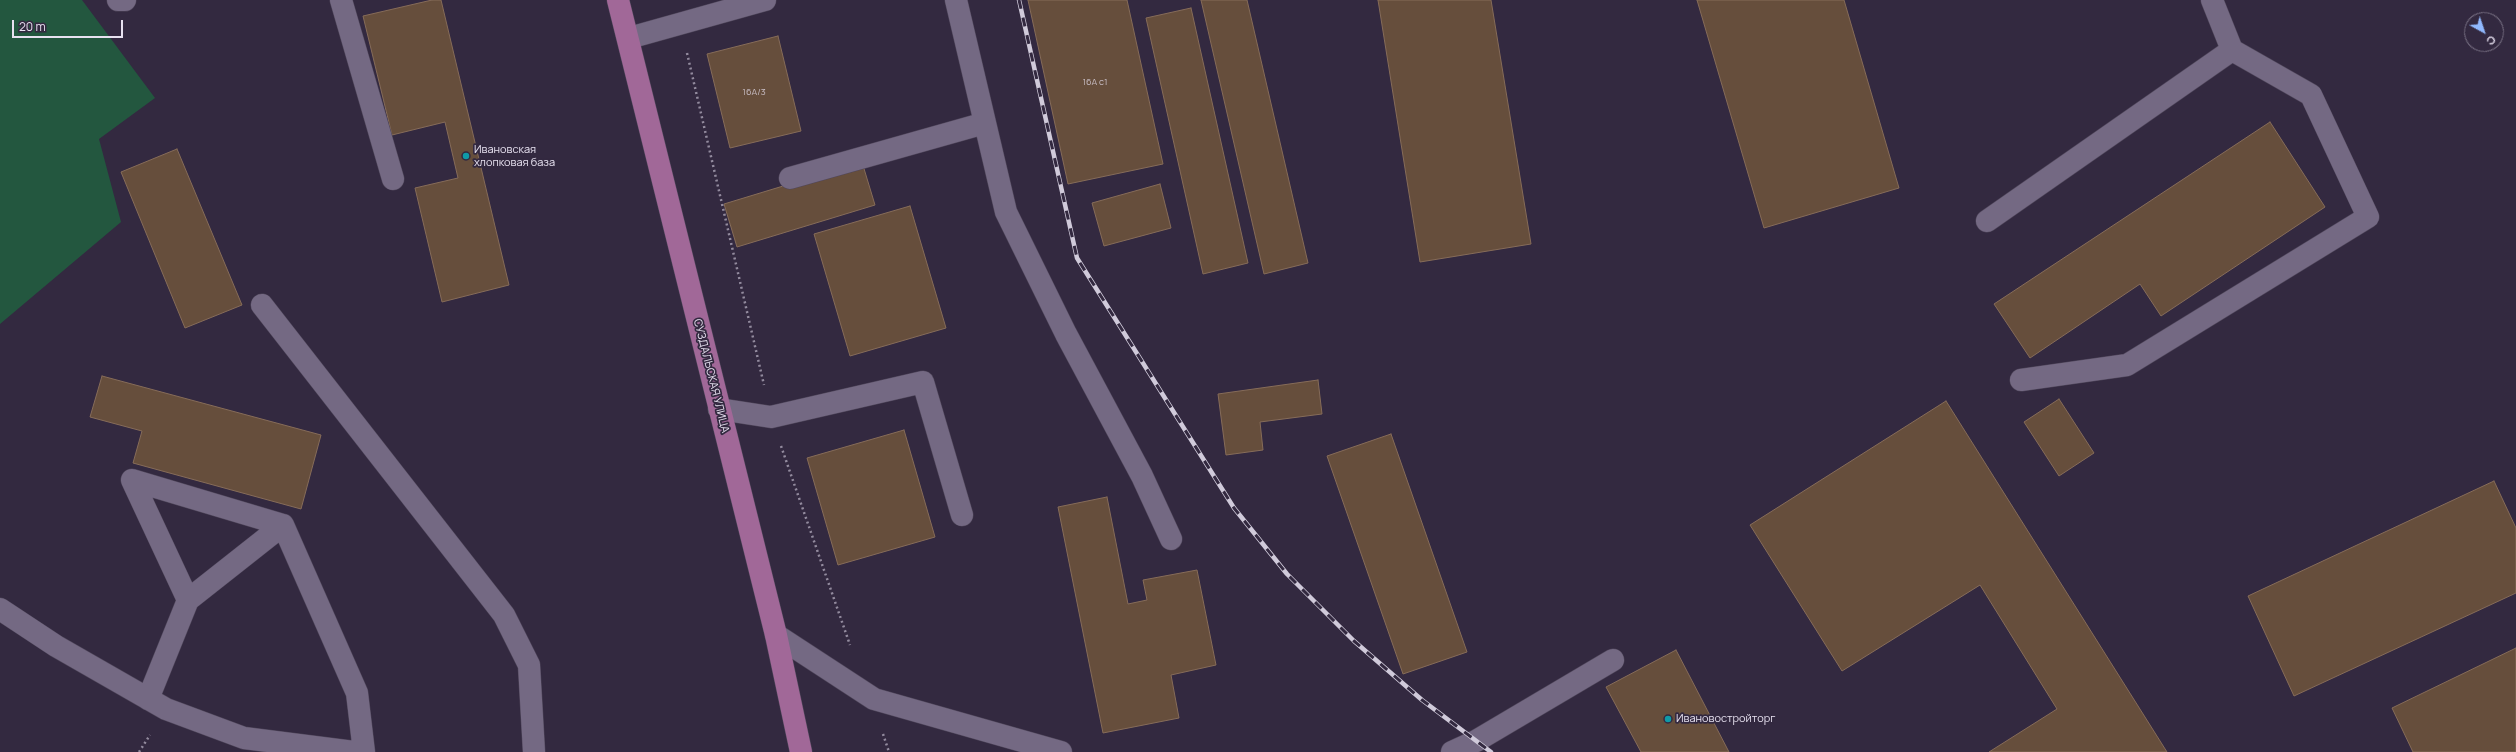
<!DOCTYPE html>
<html>
<head>
<meta charset="utf-8">
<style>
  body { margin:0 }
  #map { position:relative; width:2516px; height:752px; overflow:hidden; background:#332940; font-family:Manrope,sans-serif }
  canvas { display:block }
  .north { position:absolute; left:2464px; top:12px; width:40px; height:40px; box-sizing:border-box; background:#332940; border:1px solid #7b7386; border-radius:50%; rotate:140deg; font-size:11px; font-weight:700; line-height:16px; text-align:center; color:#e7e1f0 }
  .north::after { content:''; display:block; margin:auto; width:14px; height:18px; background:#90b8fd; clip-path:polygon(50% 0,100% 100%,50% 72%,0 100%) }
  .scale { position:absolute; left:12px; top:20px; width:111px; height:18px; box-sizing:border-box; border:2px solid #e7e1f0; border-top:0; padding-left:5px; font-size:12px; line-height:14px; white-space:nowrap; color:#e7e1f0; -webkit-text-stroke:3px #332940; paint-order:stroke }
</style>
</head>
<body>
<div id="map">
<canvas width="2516" height="752"></canvas>
<div class="north">С</div>
<div class="scale">20 m</div>
</div>
<script>
const g = document.querySelector('canvas').getContext('2d');
g.lineJoin = 'round';
function fill(path, color) { g.fillStyle = color; g.fill(path, 'evenodd'); }
const shape = rows => new Path2D(rows.map(r => 'M' + r).join(''));
function strokePath(path, color, width, dash) { g.strokeStyle = color; g.lineWidth = width; g.lineCap = dash ? 'butt' : 'round'; g.setLineDash(dash || []); g.stroke(path); }
function drawText(font, color, halo, rows, align = 'center') {
  g.font = font + ' Manrope,sans-serif'; g.lineWidth = 3.5; g.setLineDash([]); g.textBaseline = 'middle'; g.strokeStyle = halo; g.fillStyle = color; for (const [text, x, y, turn = 0] of rows) {
    g.save(); g.translate(x, y); g.rotate((+turn || 0) * Math.PI / 180); g.textAlign = isNaN(turn) ? turn : align; if (halo) g.strokeText(text, 0, 0); g.fillText(text, 0, 0); g.restore();
  }
}
const green = shape([
  [0,0,82,0,155,98,99,139,121,222,0,324]
]);
const building = shape([
  [432,0,441,0,509,285,442,302,415,188,458,178,445,122,392,135,363,16,432,0],
  [1028,0,1127,0,1163,164,1068,184,1028,0],
  [1201,0,1247,0,1308,263,1264,274,1201,0],
  [1378,0,1491,0,1531,244,1420,262,1378,0],
  [1697,0,1844,0,1899,188,1764,228,1697,0],
  [1191,8,1248,263,1203,274,1146,18,1191,8],
  [778,36,801,131,730,148,707,54,778,36],
  [2270,122,2325,207,2161,316,2140,284,2030,358,1994,304,2270,122],
  [177,149,242,305,185,328,121,172,177,149],
  [862,162,875,205,737,247,724,204,862,162],
  [1160,184,1171,228,1104,246,1092,203,1160,184],
  [910,206,946,328,850,356,814,234,910,206],
  [102,376,321,435,301,509,133,463,142,431,90,417,102,376],
  [1318,380,1322,414,1260,422,1263,450,1226,455,1218,394,1318,380],
  [2059,399,2094,453,2059,476,2024,422,2059,399],
  [1946,401,2167,752,1989,752,2057,709,1980,585,1842,671,1750,525,1946,401],
  [904,430,935,537,838,565,807,458,904,430],
  [1391,434,1467,652,1403,674,1327,456,1391,434],
  [2494,481,2516,528,2516,593,2294,696,2248,596,2494,481],
  [1107,497,1128,604,1147,600,1143,580,1197,570,1216,665,1171,675,1179,718,1103,733,1058,507,1107,497],
  [2516,648,2516,752,2413,752,2392,708,2516,648],
  [1676,650,1729,752,1641,752,1606,687,1676,650]
]);
const path = shape([
  [687,53,764,385],
  [781,446,850,645],
  [883,734,889,752],
  [139,752,150,735]
]);
const minor = shape([
  [118,0,125,0],
  [341,0,393,179],
  [956,0,1006,212,1066,334,1142,476,1171,539],
  [629,38,765,0],
  [790,178,985,123],
  [1987,221,2232,50,2212,0],
  [262,305,504,615,529,665,534,752],
  [2021,380,2127,365,2368,217,2311,95,2232,50],
  [719,409,771,417,923,382,962,515],
  [188,600,283,525],
  [0,609,56,646,166,709,244,738,354,752],
  [776,635,874,699,1061,752],
  [148,699,188,600,132,480,283,525,357,693,364,752],
  [1452,752,1476,741,1613,660]
]);
const major = shape([
  [618,0,776,635,801,752]
]);
const rail = shape([
  [1019,0,1077,258,1234,508,1287,574,1354,641,1422,700,1491,752]
]);
const markers = [
  [466,156,4,"#0f9aa8"],
  [1668,719,4,"#0f9aa8"]
];
const numberNames = [
  ["16А с1",1095,82],
  ["16А/3",754,92]
];
const poiNames = [
  ["Ивановская",474,150],
  ["хлопковая база",474,163],
  ["Ивановостройторг",1676,719]
];
const streetNames = [
  ["СУЗДАЛЬСКАЯ УЛИЦА",711,376,76]
];
fill(green, '#23573f');
fill(building, '#664e3c');
strokePath(building, '#866c59', 1);
strokePath(minor, '#50475b', 23);
strokePath(major, '#50475b', 23);
strokePath(path, '#938b9e', 2.5, [2, 3]);
strokePath(minor, '#746983', 22);
strokePath(major, '#a16898', 22);
strokePath(rail, '#d0cada', 4.5);
strokePath(rail, '#332940', 3, [9]);
for (const [x, y, r, color] of markers) { const dot = new Path2D(); dot.arc(x, y, r, 0, 2 * Math.PI); g.fillStyle = color; g.fill(dot); strokePath(dot, '#332940', 1.5); }
drawText('9px', '#c7bcc3', null, numberNames);
drawText('11px', '#e7e1f0', '#332940', poiNames, 'left');
drawText('11px', '#e7e1f0', '#332940', streetNames);
</script>
</body>
</html>
